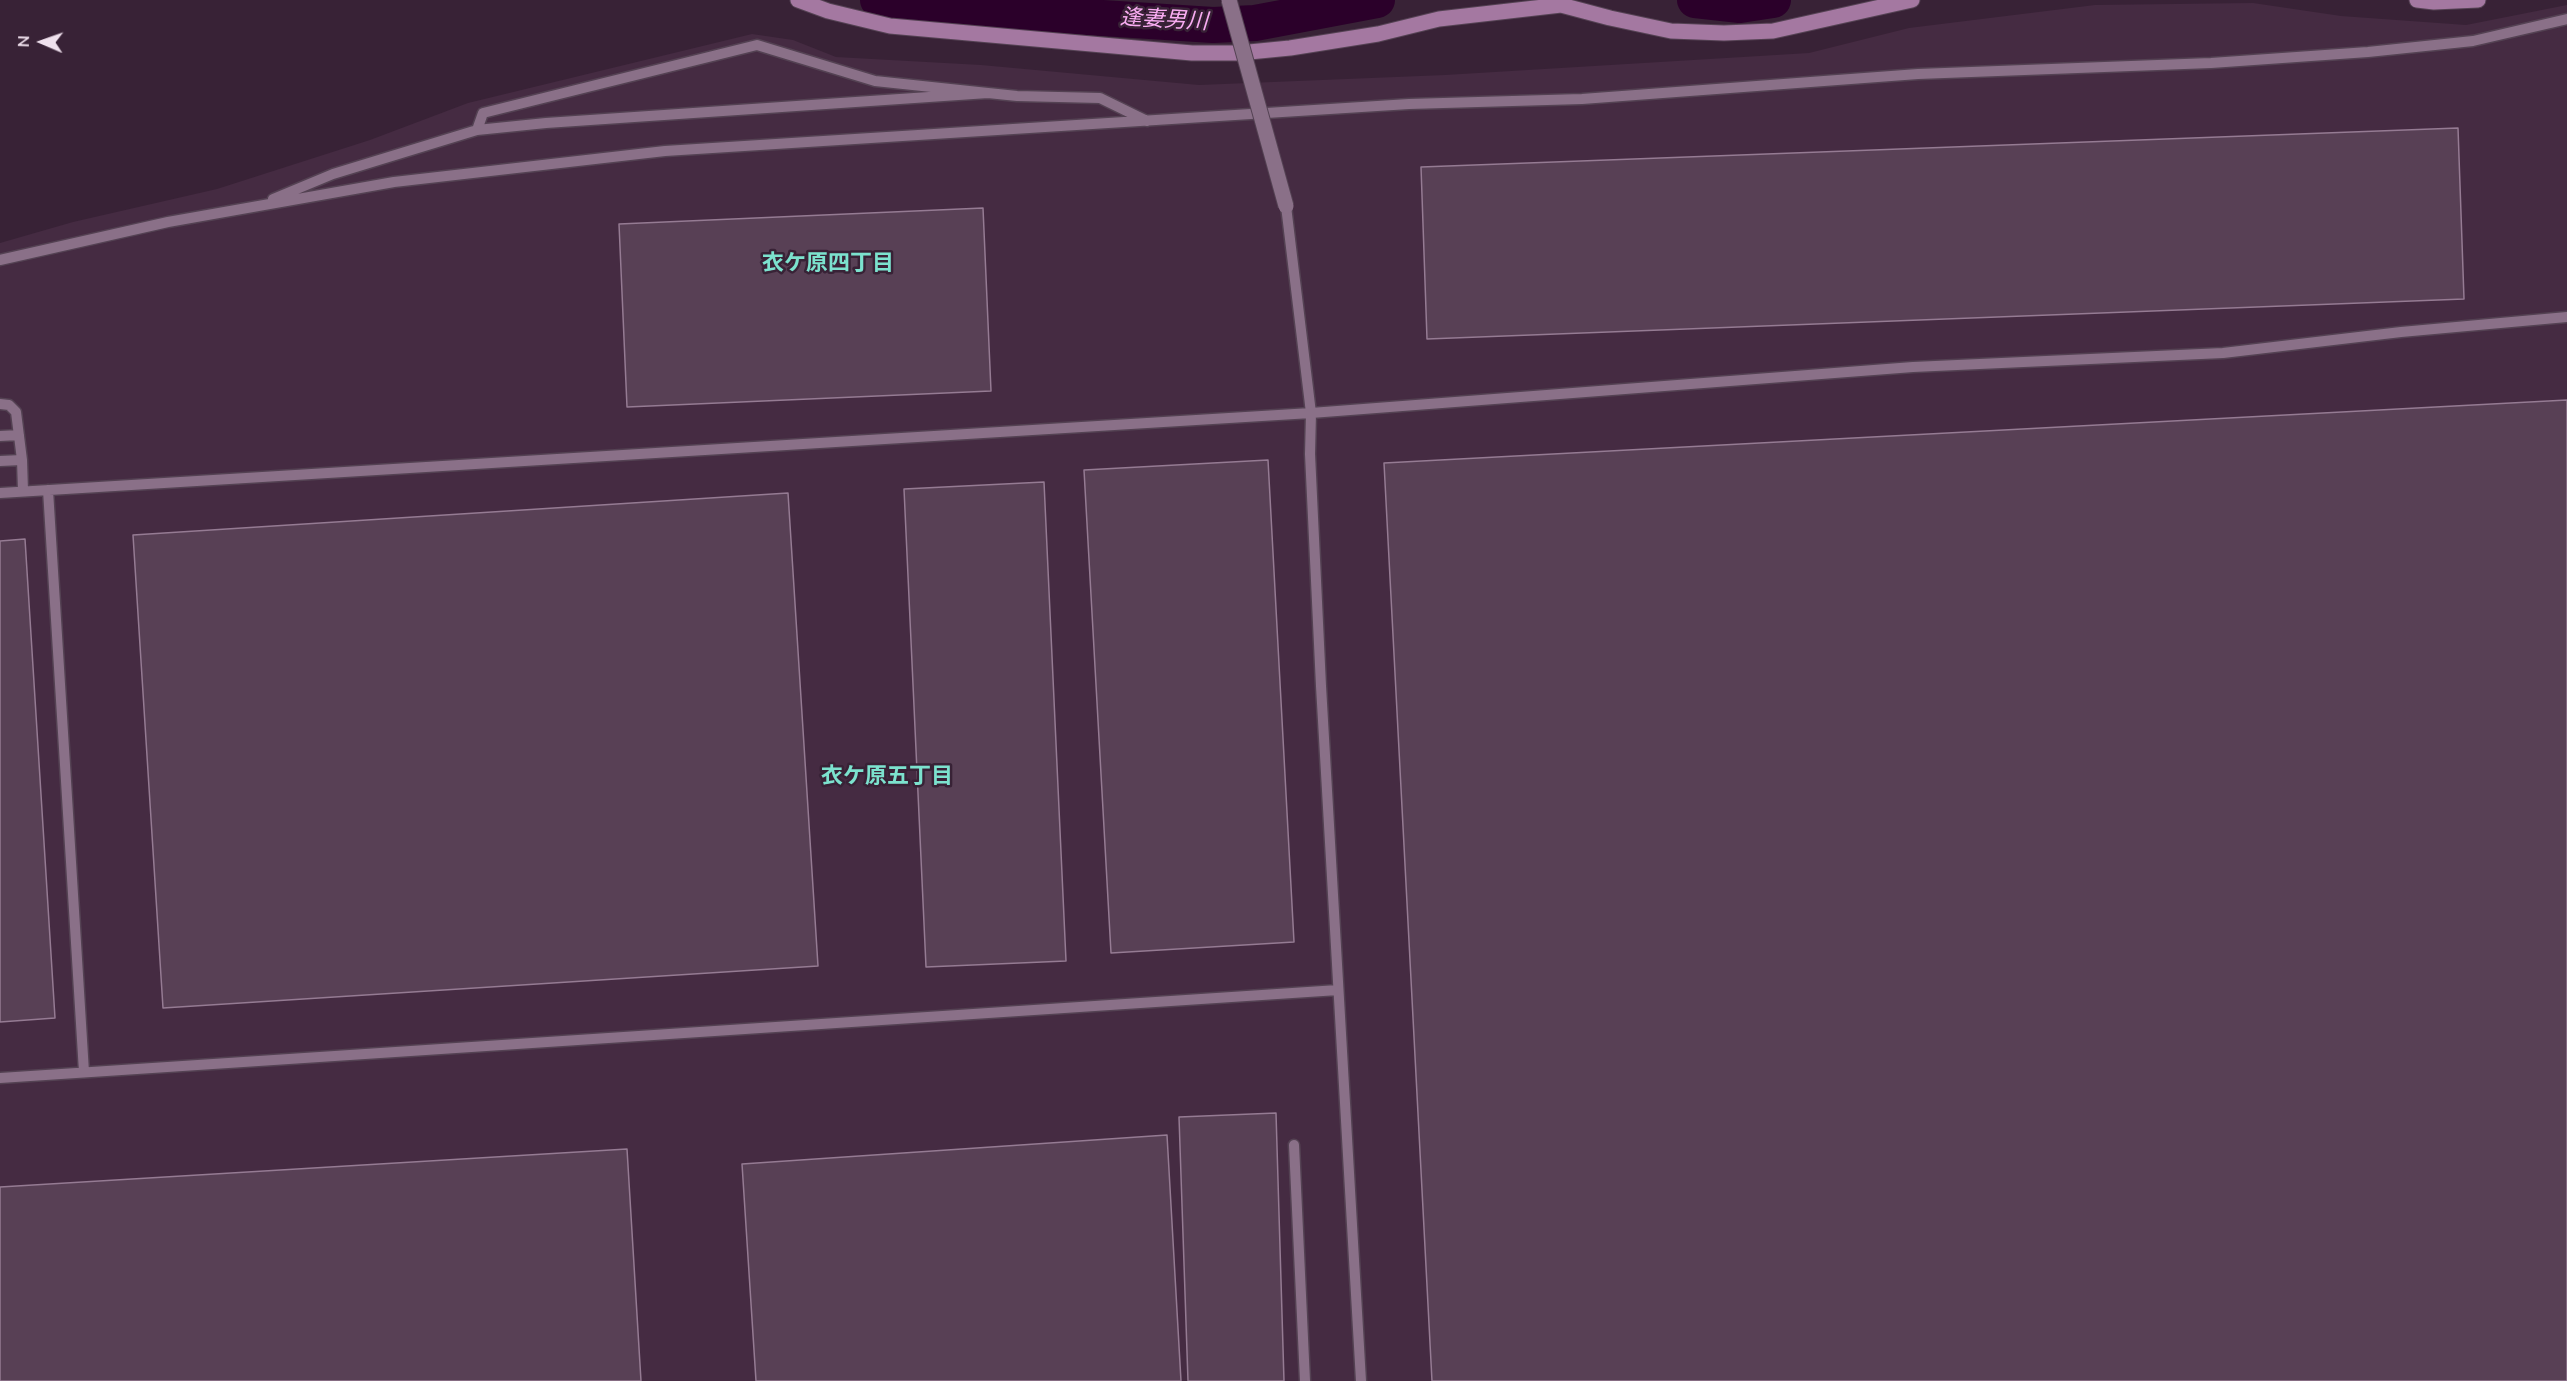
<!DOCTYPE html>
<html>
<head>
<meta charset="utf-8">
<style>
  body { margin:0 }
  #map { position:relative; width:2567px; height:1381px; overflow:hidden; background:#382236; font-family:"Nunito Sans",sans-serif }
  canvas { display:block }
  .north { position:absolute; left:12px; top:12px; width:60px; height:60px; -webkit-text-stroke:4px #382236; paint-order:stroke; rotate:272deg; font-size:16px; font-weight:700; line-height:24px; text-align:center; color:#efe0ed }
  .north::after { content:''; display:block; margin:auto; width:21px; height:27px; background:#efe0ed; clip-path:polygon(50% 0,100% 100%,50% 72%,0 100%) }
</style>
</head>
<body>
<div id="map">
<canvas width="2567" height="1381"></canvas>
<div class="north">N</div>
</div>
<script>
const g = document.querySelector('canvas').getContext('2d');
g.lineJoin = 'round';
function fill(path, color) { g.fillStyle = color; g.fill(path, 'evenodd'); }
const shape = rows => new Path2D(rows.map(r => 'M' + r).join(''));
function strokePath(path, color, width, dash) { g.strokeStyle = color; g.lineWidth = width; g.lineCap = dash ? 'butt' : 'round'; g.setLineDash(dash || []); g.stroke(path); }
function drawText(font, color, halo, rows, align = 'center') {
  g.font = font + ' "Nunito Sans","Noto Sans JP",sans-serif'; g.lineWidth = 5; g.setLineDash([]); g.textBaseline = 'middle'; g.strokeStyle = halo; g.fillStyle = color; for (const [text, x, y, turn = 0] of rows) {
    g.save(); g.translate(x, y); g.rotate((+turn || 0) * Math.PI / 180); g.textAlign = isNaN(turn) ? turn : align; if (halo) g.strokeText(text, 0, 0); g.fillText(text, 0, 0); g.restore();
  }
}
const built = shape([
  [2253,3,2341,16,2466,25,2567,5,2567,1381,0,1381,0,243,73,222,217,189,370,140,468,103,752,34,793,40,836,57,981,65,1199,85,1445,75,1809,53,1909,28,2095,5]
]);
const river = shape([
  [878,0,884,3,943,11,977,10,1213,25,1255,23,1377,0],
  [1695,0,1740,5,1773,0]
]);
const building = shape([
  [2458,128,2464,299,1427,339,1421,167,2458,128],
  [983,208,991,391,627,407,619,224,983,208],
  [2567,400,2567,1381,1432,1381,1384,463,2567,400],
  [1268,460,1294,942,1111,953,1084,470,1268,460],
  [1044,482,1066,961,926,967,904,489,1044,482],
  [788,493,818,966,163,1008,133,535,788,493],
  [25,539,55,1018,0,1022,0,541,25,539],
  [1276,1113,1284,1381,1188,1381,1179,1117,1276,1113],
  [1167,1135,1181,1381,756,1381,742,1164,1167,1135],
  [627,1149,641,1381,0,1381,0,1187,627,1149]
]);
const lane = shape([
  [988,93,546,123,477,130,483,113,757,45,875,81,988,93,1017,96,1100,98,1147,121],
  [273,199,333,174,477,130],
  [1286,206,1311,413,1310,454,1321,686,1361,1381],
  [0,260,168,222,394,182,665,151,1409,104,1582,99,1918,74,2211,63,2368,52,2473,41,2567,19],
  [0,404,9,405,16,412,22,460],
  [0,436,19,435],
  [0,461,22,460,23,491],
  [48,490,84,1072],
  [0,493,1311,413,1913,367,2223,353,2401,332,2567,317],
  [0,1078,1338,990],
  [1294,1145,1305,1381]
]);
const secondary = shape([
  [798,0,828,11,890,26,1192,53,1239,53,1290,48,1378,34,1439,19,1561,5,1610,18,1671,31,1724,33,1773,31,1912,0],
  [2417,0,2434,2,2478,0]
]);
const streetBridge = shape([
  [1229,0,1286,206]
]);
const waterNames = [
  ["逢妻男川",1164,21,3]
];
const neighbourhoodNames = [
  ["衣ケ原四丁目",828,265],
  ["衣ケ原五丁目",887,778]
];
fill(built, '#452b42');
strokePath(river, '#2b002a', 36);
fill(building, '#584055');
strokePath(building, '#957b93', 1.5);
strokePath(lane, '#544253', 13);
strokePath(secondary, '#544253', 17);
strokePath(lane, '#8a7088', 10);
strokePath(secondary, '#a478a1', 15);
strokePath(streetBridge, '#544253', 17, []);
strokePath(streetBridge, '#8a7088', 15);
drawText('italic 22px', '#f9acf2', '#382236', waterNames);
drawText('bold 22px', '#7ce2ce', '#382236', neighbourhoodNames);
</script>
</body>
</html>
